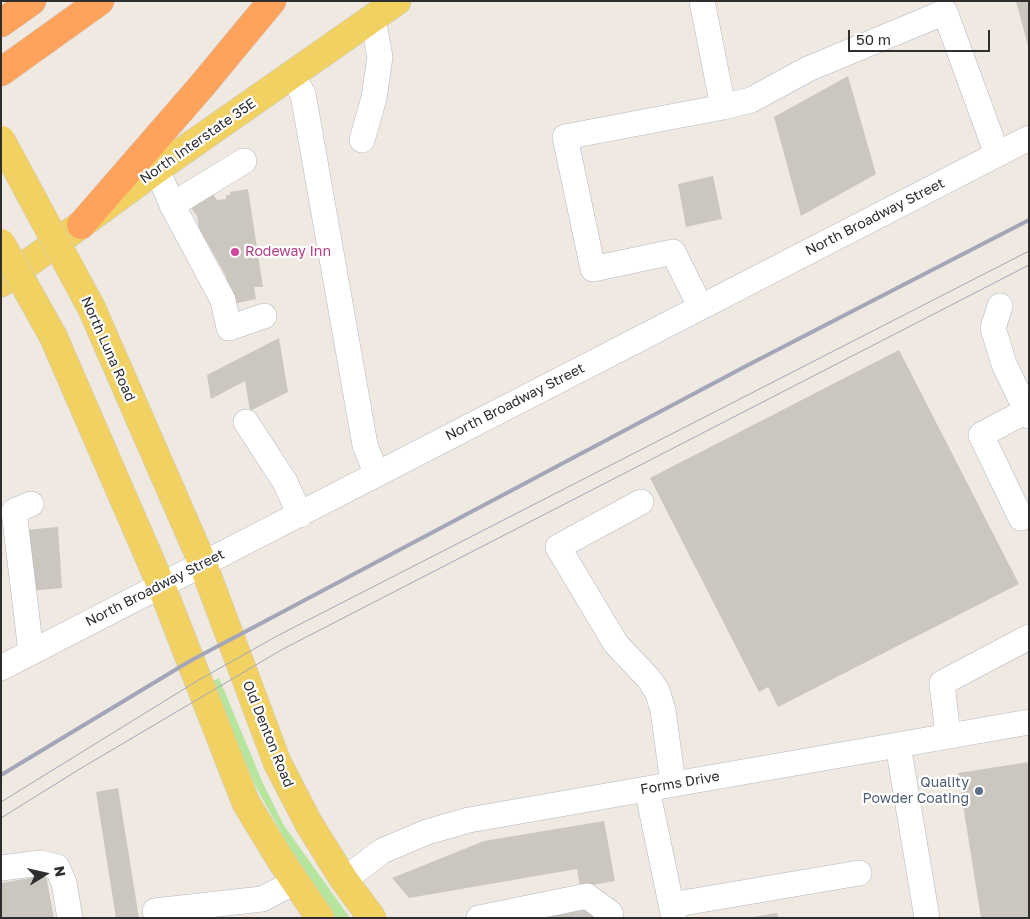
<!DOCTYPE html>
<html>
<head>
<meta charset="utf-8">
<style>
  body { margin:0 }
  #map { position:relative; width:1030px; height:919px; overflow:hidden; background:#efe9e1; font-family:"Golos Text",sans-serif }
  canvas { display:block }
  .frame { position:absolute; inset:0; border:2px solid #2e2e2e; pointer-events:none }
  .north { position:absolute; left:20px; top:849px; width:50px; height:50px; -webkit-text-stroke:4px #fff; paint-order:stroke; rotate:80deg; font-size:14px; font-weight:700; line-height:20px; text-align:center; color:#2e2e2e }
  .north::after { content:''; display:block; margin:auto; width:18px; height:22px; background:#2e2e2e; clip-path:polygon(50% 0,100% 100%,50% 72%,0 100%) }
  .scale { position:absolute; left:848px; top:30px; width:142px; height:22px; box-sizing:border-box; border:2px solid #2e2e2e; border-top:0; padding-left:6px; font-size:15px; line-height:18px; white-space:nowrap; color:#2e2e2e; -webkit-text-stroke:4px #fff; paint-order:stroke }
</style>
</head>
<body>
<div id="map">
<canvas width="1030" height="919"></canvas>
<div class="frame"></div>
<div class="north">N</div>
<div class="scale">50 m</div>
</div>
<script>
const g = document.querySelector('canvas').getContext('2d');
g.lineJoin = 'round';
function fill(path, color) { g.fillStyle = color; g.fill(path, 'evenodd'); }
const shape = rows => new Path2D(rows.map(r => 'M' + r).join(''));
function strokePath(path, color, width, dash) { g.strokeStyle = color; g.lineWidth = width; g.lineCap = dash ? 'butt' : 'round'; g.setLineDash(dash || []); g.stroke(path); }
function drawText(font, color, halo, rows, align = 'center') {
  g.font = font + ' "Golos Text",sans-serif'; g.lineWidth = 4.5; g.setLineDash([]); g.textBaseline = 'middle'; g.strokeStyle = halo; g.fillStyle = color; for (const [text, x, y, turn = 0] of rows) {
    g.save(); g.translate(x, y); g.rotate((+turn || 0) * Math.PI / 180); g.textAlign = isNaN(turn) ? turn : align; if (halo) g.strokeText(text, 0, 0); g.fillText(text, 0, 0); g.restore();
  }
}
const green = shape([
  [219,678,262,781,283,824,350,918,336,918,297,863,279,829,255,785,212,682]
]);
const building = shape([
  [1016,1,1029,1,1029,46,1028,46],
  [848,76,876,174,801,216,774,117],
  [713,176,722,219,686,227,678,184],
  [248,189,263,287,254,287,256,299,233,304,226,276,199,228,197,216,191,208,212,193,217,200,226,199,226,195,230,195,230,192],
  [279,338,288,392,250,411,245,381,211,399,207,375],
  [899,350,1019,584,778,707,768,687,759,692,650,478],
  [58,527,62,588,28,591,24,530],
  [1029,762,1029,918,981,918,958,773],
  [118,788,139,918,116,918,96,792],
  [604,821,615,881,580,887,577,869,409,898,392,878,484,841],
  [46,875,54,918,1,918,1,883],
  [587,909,599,918,545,918,545,917],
  [777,913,778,918,753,918,753,917]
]);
const minor = shape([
  [702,1,723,107,751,100,808,69,945,12,997,154],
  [292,76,303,94,365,445,376,473],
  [362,140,374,98,380,57,373,19],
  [157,169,172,205,223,300,229,328,264,316],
  [172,205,244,161],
  [700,306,673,252,593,269,565,137,723,107],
  [1000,306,993,328,1004,364,1029,416],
  [246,422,285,482,300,515],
  [641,502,558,547,616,644,649,679,657,691,663,710,673,784],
  [31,504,14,511,31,652],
  [1021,518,981,435,1026,411],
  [1,668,1029,138],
  [948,736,942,683,1029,637],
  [898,745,927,918],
  [647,789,674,918],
  [1,868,41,863,57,867,64,883,70,918],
  [344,880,382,851,427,832,469,820,1029,722],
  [671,905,859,873],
  [155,911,262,899,295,882],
  [479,918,587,896,610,913,611,918]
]);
const major = shape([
  [1,283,157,169,397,1],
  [92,309,203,564,277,762,309,824,344,880,372,918],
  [53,336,161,585,246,803,280,859,320,918]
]);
const highway = shape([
  [1,23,32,1],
  [1,72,100,1],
  [81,225,200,88,272,1]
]);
const tram = shape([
  [1,802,197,681,277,636,1029,251],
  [1,818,83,767,283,649,1029,265]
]);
const rail = shape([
  [1,775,190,661,748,365,1029,220]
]);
const majorBridge = shape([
  [1,140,92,309],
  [1,243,53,336]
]);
const markers = [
  [235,252,5,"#d1479c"],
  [979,791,5,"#5c6f8a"]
];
const streetNames = [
  ["North Interstate 35E",198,141,-35],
  ["North Broadway Street",875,217,-27],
  ["North Luna Road",108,349,66],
  ["North Broadway Street",515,402,-27],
  ["North Broadway Street",155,588,-27],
  ["Old Denton Road",268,734,68],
  ["Forms Drive",680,783,-10]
];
const hotelNames = [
  ["Rodeway Inn",245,252]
];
const serviceNames = [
  ["Quality",969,783],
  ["Powder Coating",969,799]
];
fill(green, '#b6e59e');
fill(building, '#cbc7bf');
strokePath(minor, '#b4b7c1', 26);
strokePath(major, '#c9c9c9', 29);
strokePath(highway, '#c9c9c9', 29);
strokePath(minor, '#fff', 25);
strokePath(major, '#f2d163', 28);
strokePath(highway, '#ffa35c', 28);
strokePath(tram, '#a3a6b8', 1);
strokePath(rail, '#a3a6b8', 4);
strokePath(majorBridge, '#c9c9c9', 29, []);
strokePath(majorBridge, '#f2d163', 28);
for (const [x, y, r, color] of markers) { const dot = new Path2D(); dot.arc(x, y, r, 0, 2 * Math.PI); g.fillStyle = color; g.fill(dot); strokePath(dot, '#fff', 2); }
drawText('14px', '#2e2e2e', '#fff', streetNames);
drawText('14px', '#b23c85', '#fff', hotelNames, 'left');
drawText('14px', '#4e5e75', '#fff', serviceNames, 'right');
</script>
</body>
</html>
